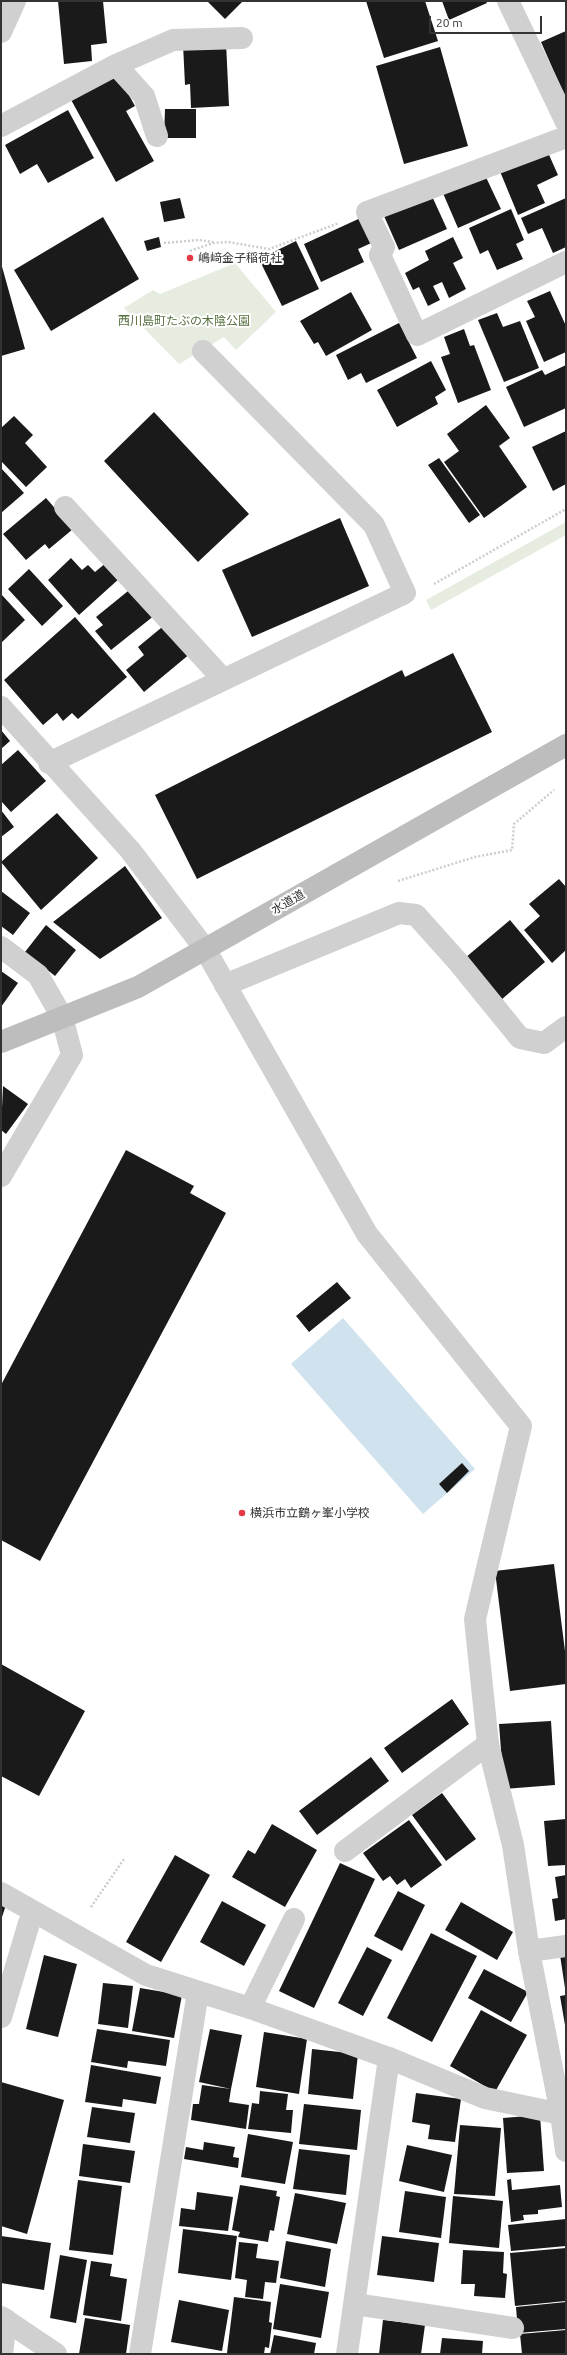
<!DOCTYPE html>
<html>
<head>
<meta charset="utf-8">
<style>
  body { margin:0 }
  #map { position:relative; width:567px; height:2355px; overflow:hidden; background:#fff; font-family:Ubuntu,sans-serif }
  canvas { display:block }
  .frame { position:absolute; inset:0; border:2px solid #333; pointer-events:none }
  .scale { position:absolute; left:429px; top:16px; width:113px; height:18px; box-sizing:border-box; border:2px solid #333; border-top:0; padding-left:5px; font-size:12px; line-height:14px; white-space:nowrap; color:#333; -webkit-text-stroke:3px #fff; paint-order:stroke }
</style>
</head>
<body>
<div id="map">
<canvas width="567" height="2355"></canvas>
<div class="frame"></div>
<div class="scale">20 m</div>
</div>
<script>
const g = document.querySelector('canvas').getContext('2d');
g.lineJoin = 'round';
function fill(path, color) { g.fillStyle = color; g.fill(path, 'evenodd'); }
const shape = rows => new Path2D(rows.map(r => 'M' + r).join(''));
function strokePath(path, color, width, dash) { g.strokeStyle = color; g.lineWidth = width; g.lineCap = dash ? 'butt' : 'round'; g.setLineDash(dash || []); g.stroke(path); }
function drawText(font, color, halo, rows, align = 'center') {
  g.font = font + ' Ubuntu,"Noto Sans JP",sans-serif'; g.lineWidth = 4; g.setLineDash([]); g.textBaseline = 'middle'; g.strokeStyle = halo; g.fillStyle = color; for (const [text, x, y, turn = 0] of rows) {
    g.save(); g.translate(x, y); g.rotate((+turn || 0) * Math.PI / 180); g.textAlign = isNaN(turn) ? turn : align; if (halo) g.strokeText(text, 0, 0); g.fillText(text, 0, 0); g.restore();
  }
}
const green = shape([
  [235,263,276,312,236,350,224,337,179,364,124,308,153,290,160,294],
  [566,522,566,535,431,610,426,600]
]);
const water = shape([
  [343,1318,475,1469,423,1514,291,1364]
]);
const building = shape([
  [58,1,103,1,107,43,91,45,92,61,64,64],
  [207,1,243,1,225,19],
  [366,1,425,1,438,41,384,58],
  [442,1,486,1,487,3,449,20],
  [566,31,566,99,541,42],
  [226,42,229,106,191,108,190,84,185,85,183,44],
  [440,47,468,146,404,164,376,66],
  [115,70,135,106,126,111,154,161,116,182,69,96],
  [165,109,196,109,196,138,164,138],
  [68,110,94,158,48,183,37,164,20,174,5,145],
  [546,148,558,175,537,185,545,203,518,215,499,169],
  [484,173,501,209,458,228,442,191],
  [431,194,447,229,399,250,384,216],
  [180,198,185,218,164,222,160,202],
  [566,198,566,247,553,253,542,228,528,234,521,218],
  [511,209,524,240,516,244,523,259,497,270,488,250,480,254,469,228],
  [367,215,378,240,358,249,364,262,321,282,304,244],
  [103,217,139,279,51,331,14,270],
  [159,237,161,247,147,251,144,241],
  [453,237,463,258,453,263,466,289,449,298,442,282,433,286,440,300,428,306,419,287,413,290,405,273,429,260,425,251],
  [296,241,319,289,282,306,259,259],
  [1,263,25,349,1,356],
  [550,291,566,326,566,352,544,362,526,321,535,317,527,301],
  [351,292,372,330,326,356,318,342,314,344,300,321],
  [497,313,503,327,520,321,539,368,504,382,478,320],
  [399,323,417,358,366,383,361,373,348,380,336,355],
  [464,329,470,346,474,345,491,390,458,403,441,357,450,354,444,337],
  [431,361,446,390,435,397,438,404,397,427,377,390],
  [566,365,566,408,524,427,506,387,542,370,545,375],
  [486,405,510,438,499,446,527,487,484,518,444,462,459,451,447,434],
  [154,412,249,514,198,562,104,461],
  [14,416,33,435,25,443,47,467,26,487,1,461,1,428],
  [566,431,566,484,553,491,532,447],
  [439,458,480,515,469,523,428,465],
  [1,468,24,493,1,513],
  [46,498,73,529,49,549,45,544,26,560,3,534],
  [340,518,369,586,252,637,222,570],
  [71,558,82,570,88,565,95,572,107,562,121,577,79,615,48,580],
  [29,569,63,606,42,626,8,589],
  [133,587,155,615,111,650,95,631,103,625,96,617],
  [1,594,25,620,1,643],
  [75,617,127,677,78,719,72,713,63,721,57,713,43,725,4,680],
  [167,623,191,653,144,692,126,670,144,655,138,647],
  [453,653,492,732,197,879,155,795,402,670,405,677],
  [1,730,10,741,1,749],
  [18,750,46,781,11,812,1,801,1,765],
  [1,810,14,827,1,837],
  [57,813,98,858,41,910,1,862],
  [125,866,162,918,100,959,53,922],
  [559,879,566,887,566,950,552,963,524,930,540,916,529,904],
  [1,891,30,913,13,935,1,926],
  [510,920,545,962,501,1000,465,958],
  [46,925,76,950,55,976,25,952],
  [1,971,18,983,1,1007],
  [3,1086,28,1104,6,1134,1,1130],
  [126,1150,194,1186,190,1193,226,1213,40,1561,1,1540,1,1385],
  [337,1282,351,1298,309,1332,296,1316],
  [462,1463,469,1471,447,1493,439,1484],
  [554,1564,566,1659,566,1684,510,1691,495,1571],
  [1,1664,85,1711,39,1796,1,1776],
  [452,1699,469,1724,402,1773,384,1748],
  [551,1721,555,1785,504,1789,499,1724],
  [371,1757,389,1781,317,1835,299,1811],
  [442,1793,476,1839,446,1861,412,1815],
  [566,1819,566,1865,548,1866,544,1821],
  [409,1820,442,1865,411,1888,405,1879,397,1885,390,1876,383,1881,363,1853],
  [272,1824,317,1850,285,1907,232,1877,248,1850,255,1854],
  [175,1855,210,1875,161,1962,126,1942],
  [340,1863,375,1879,314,2008,279,1991],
  [566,1875,566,1919,555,1921,552,1899,558,1898,555,1877],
  [398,1891,425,1905,402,1951,374,1936],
  [222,1901,266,1925,244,1966,200,1942],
  [461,1902,513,1932,497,1960,445,1930],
  [1,1903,6,1905,1,1920],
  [431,1933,477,1956,432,2042,387,2018],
  [367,1947,392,1960,363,2016,338,2003],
  [566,1954,566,1988,565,1988,560,1955],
  [44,1955,77,1964,58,2037,26,2029],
  [484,1969,528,1992,511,2022,468,1998],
  [103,1983,133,1986,128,2028,98,2024],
  [140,1988,182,1995,174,2038,132,2031],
  [566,1995,566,2025,565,2025,560,1996],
  [481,2010,527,2035,495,2092,450,2066],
  [97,2029,170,2040,166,2066,128,2061,127,2068,91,2062],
  [210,2029,242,2035,231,2089,199,2082],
  [264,2032,307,2039,299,2094,256,2087],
  [312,2049,358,2054,353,2099,308,2094],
  [91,2065,161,2077,156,2104,123,2099,122,2107,85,2102],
  [1,2082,64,2100,27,2234,1,2226],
  [202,2085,231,2089,229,2102,249,2105,246,2129,191,2120,193,2104,199,2104],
  [260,2091,288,2094,286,2110,293,2110,291,2133,248,2129,252,2103,259,2104],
  [416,2093,461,2099,455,2142,428,2139,430,2125,412,2122],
  [304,2104,361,2110,357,2150,299,2144],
  [92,2107,135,2113,130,2143,87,2137],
  [540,2115,544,2171,507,2173,503,2118],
  [460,2125,501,2128,495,2196,454,2194],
  [248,2134,293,2142,285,2184,241,2177],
  [204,2142,235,2147,233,2157,239,2158,238,2168,184,2159,186,2147,203,2150],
  [83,2144,135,2151,130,2183,79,2176],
  [407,2145,452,2155,444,2192,399,2181],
  [299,2149,350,2155,346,2195,293,2189],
  [511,2179,512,2190,560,2185,562,2207,538,2210,538,2214,523,2215,524,2220,511,2222,507,2180],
  [78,2180,122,2186,113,2255,69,2250],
  [240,2185,277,2191,276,2196,280,2197,274,2231,270,2230,268,2242,238,2237,240,2232,232,2230],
  [405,2191,446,2197,441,2238,399,2232],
  [197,2192,233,2197,228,2231,179,2226,181,2208,195,2210],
  [295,2193,346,2203,337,2244,287,2234],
  [453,2196,503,2201,499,2248,449,2243],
  [566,2219,566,2246,511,2251,508,2225],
  [183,2229,237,2236,231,2280,178,2273],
  [1,2236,51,2243,44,2290,1,2283],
  [382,2236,439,2243,434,2282,377,2275],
  [286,2241,331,2249,325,2287,280,2278],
  [239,2242,258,2244,256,2258,279,2261,276,2283,265,2282,263,2299,245,2297,247,2280,235,2278],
  [566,2248,566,2301,515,2306,510,2253],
  [463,2250,504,2252,503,2273,507,2274,505,2298,474,2296,475,2284,461,2284],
  [60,2255,87,2260,76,2323,50,2318],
  [91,2261,112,2264,110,2276,127,2279,121,2321,83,2315],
  [280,2284,329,2292,321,2338,273,2329],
  [234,2297,271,2302,269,2322,272,2323,269,2348,265,2347,264,2354,227,2353],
  [179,2300,229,2310,222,2351,171,2342],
  [566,2302,566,2329,518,2333,516,2307],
  [85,2318,130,2325,126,2354,79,2354],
  [383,2320,425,2325,421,2354,379,2354],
  [566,2330,566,2354,522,2354,520,2334],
  [274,2335,316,2343,314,2354,270,2354],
  [442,2338,483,2341,482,2354,440,2354]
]);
const path = shape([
  [164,243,199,240,213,242],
  [190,251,213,243,228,242,269,249,339,223],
  [434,584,566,509],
  [398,881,475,857,512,850,514,824,554,790],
  [91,1907,124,1859]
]);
const lane = shape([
  [116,65,144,96,157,136],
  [1,126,116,65,173,40,242,38],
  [380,255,384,247,367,212,566,137],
  [225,985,399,913,416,915,459,963,520,1038,544,1043,566,1027],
  [345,1851,488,1744],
  [529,1951,566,1946],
  [250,2008,294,1919],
  [1,2017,29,1923],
  [355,2304,513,2328],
  [2,2354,6,2320]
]);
const street = shape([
  [508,1,566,122],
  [1,32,15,1],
  [380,255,417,335,566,262],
  [65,507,223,679],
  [1,707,130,850,205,949,367,1234,521,1426,475,1619,488,1744,513,1845,529,1951,561,2114,566,2151],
  [49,763,405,593,374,525,203,351],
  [1,947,38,975,62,1017,72,1055,1,1176],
  [1,1893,146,1975,250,2008,389,2058,485,2098,561,2114],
  [1,2317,56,2354],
  [140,2354,198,1992],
  [347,2354,389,2058]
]);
const secondary = shape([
  [1,1042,138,987,566,745]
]);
const markers = [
  [190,258,4,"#e63946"],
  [242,1513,4,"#e63946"]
];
const poiNames = [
  ["嶋﨑金子稲荷社",198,258],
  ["横浜市立鶴ヶ峯小学校",250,1513]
];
const parkNames = [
  ["西川島町たぶの木陰公園",184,321]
];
const streetNames = [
  ["水道道",288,902,-30]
];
fill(green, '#e6ecdf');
fill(water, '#cfe2ee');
fill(building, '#1a1a1a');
strokePath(path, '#cdcdcd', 2.5, [2, 2]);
strokePath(lane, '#d0d0d0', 22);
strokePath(street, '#d0d0d0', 22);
strokePath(secondary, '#bdbdbd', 22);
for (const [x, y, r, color] of markers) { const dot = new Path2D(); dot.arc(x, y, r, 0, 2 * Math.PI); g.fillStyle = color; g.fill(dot); strokePath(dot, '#fff', 1.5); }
drawText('12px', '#333', '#fff', poiNames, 'left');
drawText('12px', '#56703f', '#fff', parkNames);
drawText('12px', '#333', '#fff', streetNames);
</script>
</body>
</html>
